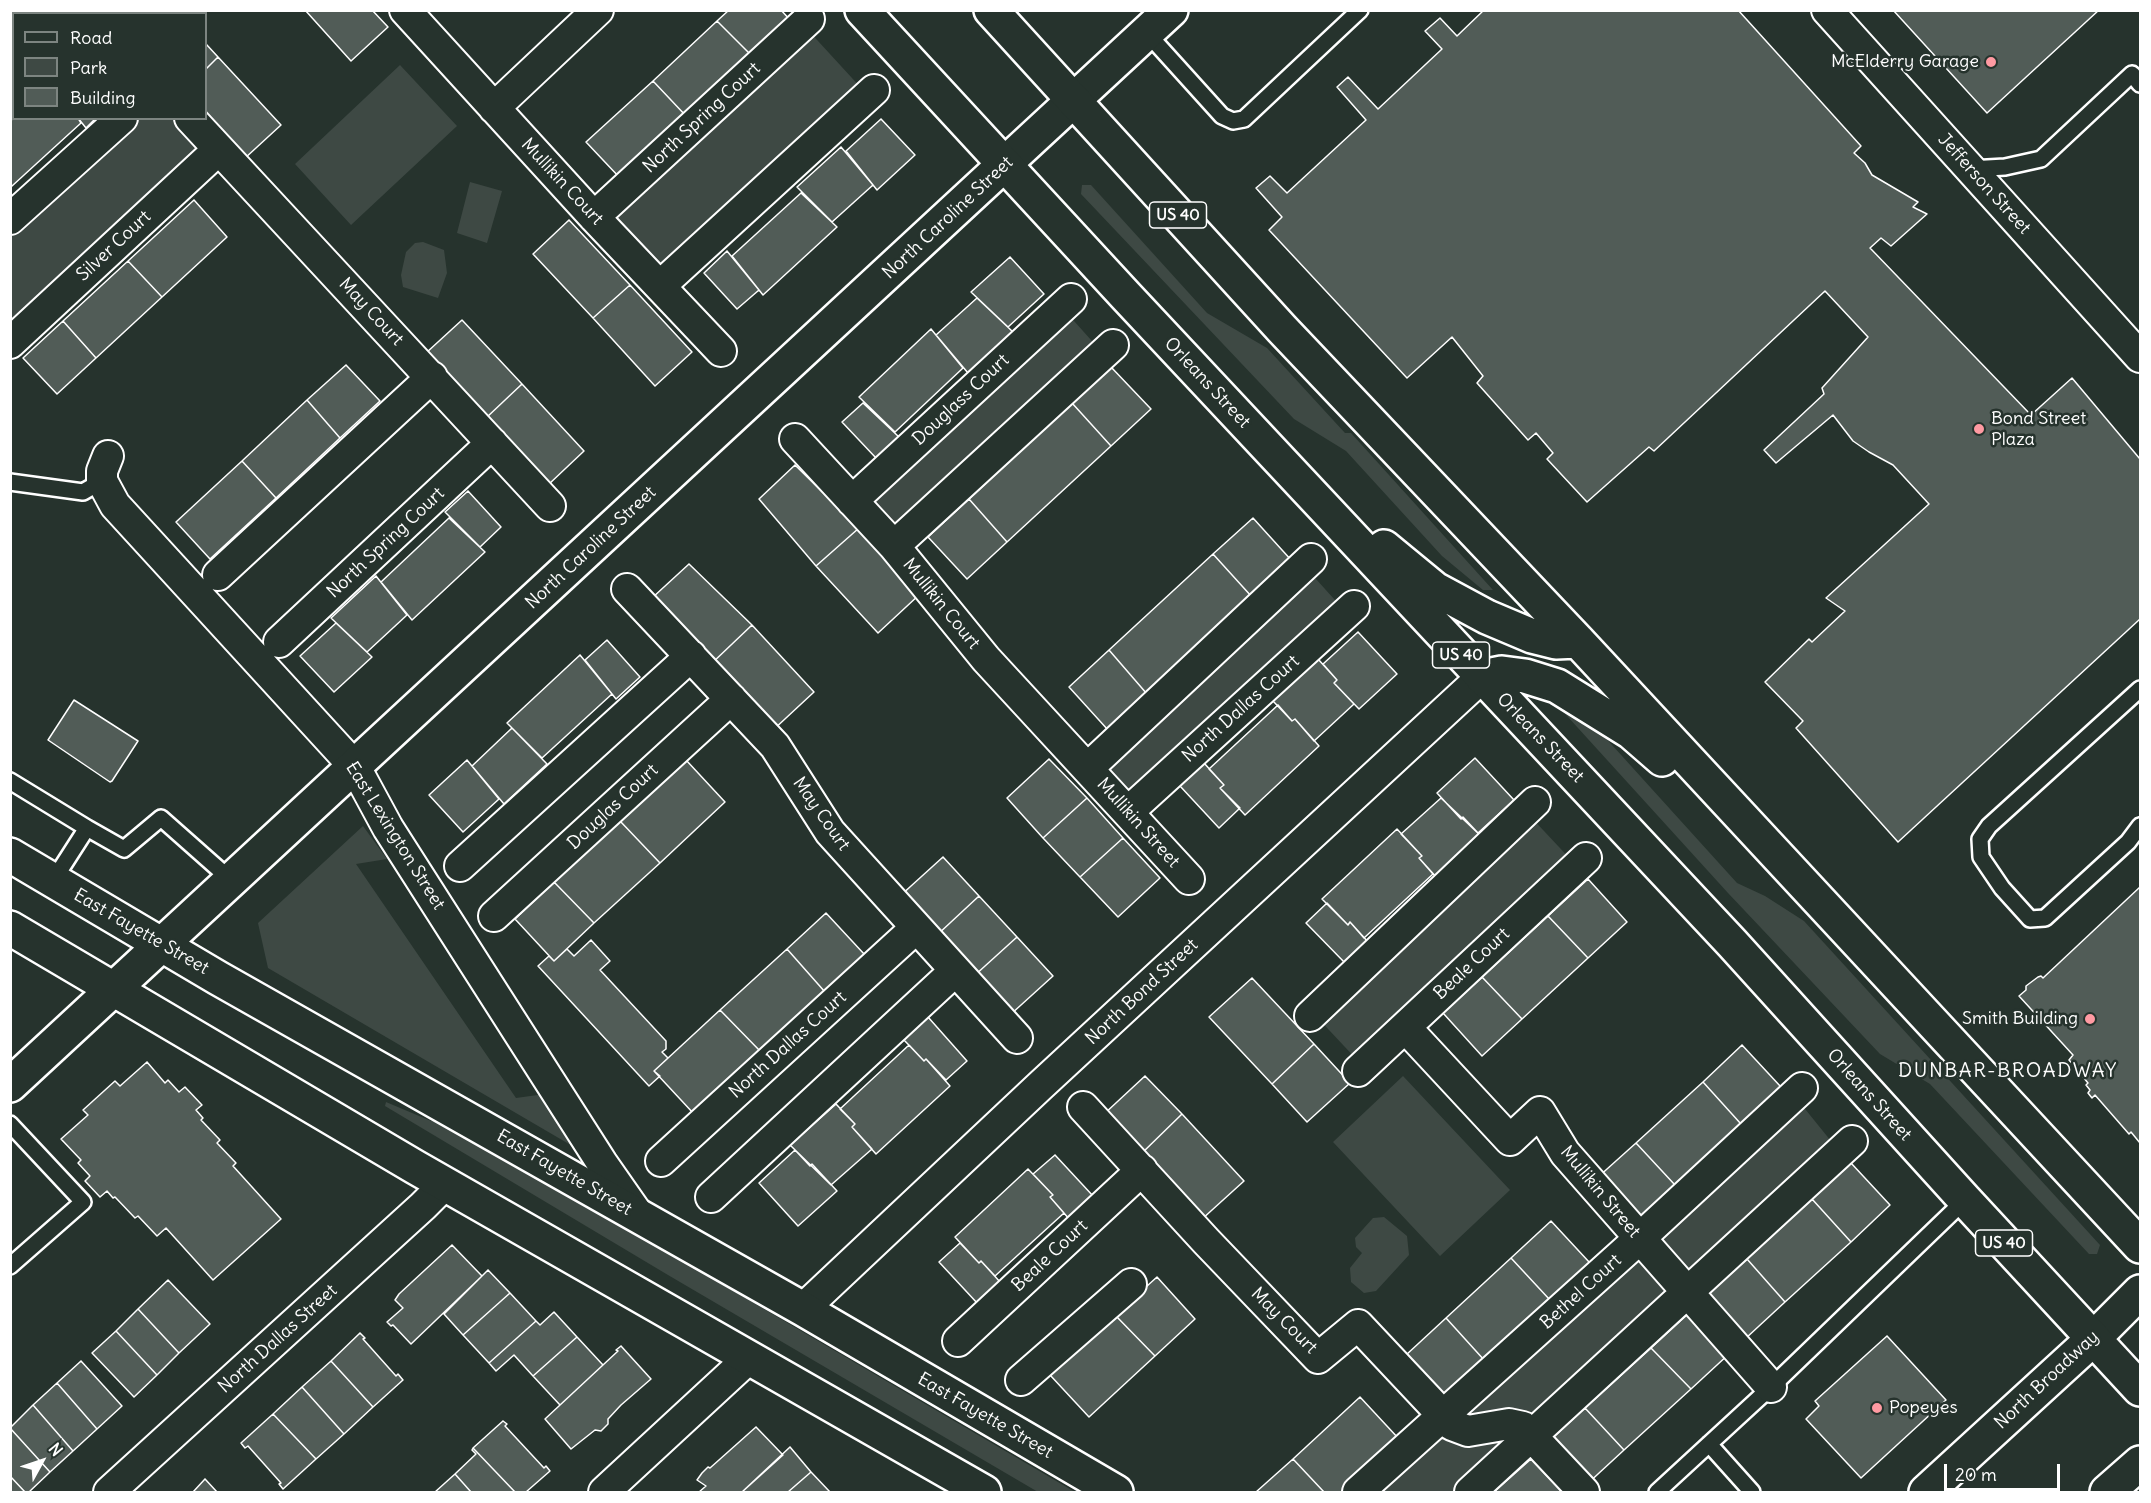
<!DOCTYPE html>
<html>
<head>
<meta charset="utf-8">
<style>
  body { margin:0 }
  #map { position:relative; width:2151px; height:1503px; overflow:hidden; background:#26332d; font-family:Delius,sans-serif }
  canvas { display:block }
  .frame { position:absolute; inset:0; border:12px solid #fff; pointer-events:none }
  .legend { position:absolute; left:12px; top:12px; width:195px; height:108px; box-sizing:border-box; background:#26332d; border:2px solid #7d8581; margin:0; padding:8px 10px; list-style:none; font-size:18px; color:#fff }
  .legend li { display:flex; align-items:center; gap:12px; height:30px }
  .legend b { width:30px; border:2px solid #7d8581 }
  .north { position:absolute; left:12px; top:1431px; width:60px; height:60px; -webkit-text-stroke:4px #26332d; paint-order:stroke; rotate:50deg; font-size:16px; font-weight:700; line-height:24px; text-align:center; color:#fff }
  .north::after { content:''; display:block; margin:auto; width:21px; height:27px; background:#fff; clip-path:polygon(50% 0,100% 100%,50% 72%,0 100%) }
  .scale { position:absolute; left:1944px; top:1464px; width:116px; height:27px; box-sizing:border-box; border:3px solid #fff; border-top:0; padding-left:8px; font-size:18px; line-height:21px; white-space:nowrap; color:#fff; -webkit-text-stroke:4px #26332d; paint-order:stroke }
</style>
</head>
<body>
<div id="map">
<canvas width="2151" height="1503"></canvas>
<div class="frame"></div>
<ul class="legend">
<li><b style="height:8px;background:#26332d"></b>Road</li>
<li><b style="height:16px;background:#3e4944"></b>Park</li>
<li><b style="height:16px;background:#515c57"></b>Building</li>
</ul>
<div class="north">N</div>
<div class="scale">20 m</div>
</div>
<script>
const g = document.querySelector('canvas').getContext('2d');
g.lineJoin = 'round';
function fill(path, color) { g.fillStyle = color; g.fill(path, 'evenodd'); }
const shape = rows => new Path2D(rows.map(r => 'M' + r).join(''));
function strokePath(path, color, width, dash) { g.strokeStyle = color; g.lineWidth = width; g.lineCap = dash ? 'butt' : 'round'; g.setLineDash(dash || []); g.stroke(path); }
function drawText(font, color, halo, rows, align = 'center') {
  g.font = font + ' Delius,sans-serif'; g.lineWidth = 5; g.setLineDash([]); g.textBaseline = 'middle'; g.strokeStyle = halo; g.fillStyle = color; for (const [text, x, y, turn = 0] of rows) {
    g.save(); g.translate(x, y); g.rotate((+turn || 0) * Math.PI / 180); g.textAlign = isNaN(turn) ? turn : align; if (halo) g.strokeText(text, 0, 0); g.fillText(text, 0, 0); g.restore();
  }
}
const green = shape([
  [807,29,863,90,659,280,603,220],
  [400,65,457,126,351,225,295,164],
  [129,119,183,119,211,149,10,335,10,229],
  [470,182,502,191,487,243,457,233],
  [1082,185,1091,185,1207,313,1267,348,1345,433,1351,433,1493,590,1483,590,1442,556,1346,451,1294,419,1081,194],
  [423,242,444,250,447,273,438,298,403,287,401,275,406,252,415,243],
  [1066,312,1100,350,898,536,864,499],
  [1307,569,1343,609,1127,807,1091,766],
  [1558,706,1572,710,1603,735,1737,883,1765,896,1804,921,2100,1245,2097,1254,2089,1254,1930,1084,1880,1054,1728,893],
  [1529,815,1574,863,1359,1062,1314,1014],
  [363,826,387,859,356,864,516,1098,545,1094,586,1154,268,968,258,923],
  [1403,1076,1510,1190,1440,1256,1333,1142],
  [1797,1099,1835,1146,1463,1492,1365,1492],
  [386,1102,431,1121,437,1121,485,1145,1075,1492,1038,1492,668,1275,385,1106],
  [1384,1217,1407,1236,1409,1255,1376,1291,1364,1293,1351,1282,1350,1268,1362,1253,1356,1247,1355,1238,1373,1218]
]);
const building = shape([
  [141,10,174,10,177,14,137,14,141,10],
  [305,10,372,10,388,27,351,61,305,10],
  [729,10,781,10,791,21,752,56,717,21,729,10],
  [1484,10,1738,10,1861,146,1854,153,1865,163,1872,175,1918,202,1913,207,1927,214,1891,246,1881,238,1870,248,1871,249,2031,415,2072,378,2140,459,2140,619,1898,842,1796,728,1803,721,1765,682,1809,639,1812,642,1845,611,1826,598,1929,504,1893,465,1869,452,1853,441,1833,415,1776,463,1764,450,1824,394,1822,388,1868,337,1825,291,1654,451,1649,447,1587,502,1547,459,1553,453,1536,433,1528,440,1477,383,1483,376,1452,337,1407,378,1269,230,1282,217,1256,188,1270,176,1287,193,1366,120,1337,87,1348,77,1378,109,1442,49,1425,31,1440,18,1457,36,1484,10],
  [1893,10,2099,10,1987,113,1893,10],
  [717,21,752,56,687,117,653,81,717,21],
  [206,44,218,57,206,69,206,44],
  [218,57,281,125,244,159,206,117,206,69,218,57],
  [653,81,687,117,620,178,586,142,653,81],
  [14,118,78,118,81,123,12,186,10,185,10,121,14,118],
  [78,118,96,118,86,128,78,118],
  [881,119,915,155,877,190,846,151,881,119],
  [841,147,873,185,832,222,797,187,841,147],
  [801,193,837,227,763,295,732,256,801,193],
  [194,200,227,237,162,297,128,261,194,200],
  [569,220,630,285,593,318,533,254,569,220],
  [727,251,759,290,737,309,704,273,727,251],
  [1010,257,1044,294,1008,327,971,292,1010,257],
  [128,261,162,297,96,358,63,321,128,261],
  [630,285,692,352,655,386,593,318,630,285],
  [977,298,1013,332,968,373,936,335,977,298],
  [462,320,522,384,486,418,426,353,462,320],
  [63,321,96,358,57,394,23,358,63,321],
  [931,329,963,368,895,432,859,397,931,329],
  [346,365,380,401,340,438,307,400,346,365],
  [1111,367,1151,409,1111,446,1072,403,1111,367],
  [522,384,584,451,548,485,486,418,522,384],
  [307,400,340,438,276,498,242,461,307,400],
  [863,403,899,437,876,458,842,422,863,403],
  [1072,403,1111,446,1007,542,969,499,1072,403],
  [242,461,276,498,210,559,176,522,242,461],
  [795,465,859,528,816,566,759,499,795,465],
  [468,491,501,527,480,547,445,512,468,491],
  [969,499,1007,542,967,579,928,537,969,499],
  [449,518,485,552,412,620,381,582,449,518],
  [1253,518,1292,561,1252,597,1213,554,1253,518],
  [859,528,920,594,878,633,816,566,859,528],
  [1213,554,1252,597,1147,694,1109,650,1213,554],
  [689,564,752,625,710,665,652,598,689,564],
  [376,576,407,615,367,652,331,618,376,576],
  [336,623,372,657,334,692,300,656,336,623],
  [752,625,814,692,772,731,710,665,752,625],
  [1358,632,1397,674,1359,709,1334,683,1337,680,1323,664,1358,632],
  [607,640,640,677,616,699,585,660,607,640],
  [1109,650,1147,694,1108,730,1069,687,1109,650],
  [580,655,612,694,542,758,507,723,580,655],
  [1318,659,1337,680,1334,683,1354,704,1314,741,1295,719,1292,721,1273,701,1318,659],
  [74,700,138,741,112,781,110,782,48,740,74,700],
  [1278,705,1292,721,1295,719,1319,746,1245,815,1220,788,1224,785,1209,769,1278,705],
  [512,728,547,764,504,804,472,766,512,728],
  [1475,758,1514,800,1478,833,1463,817,1461,819,1437,793,1475,758],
  [1049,759,1087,798,1043,838,1007,798,1049,759],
  [467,760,499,799,463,832,429,795,467,760],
  [686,760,725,802,660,863,620,821,686,760],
  [1204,763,1224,785,1220,788,1240,808,1219,828,1180,786,1204,763],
  [1087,798,1123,838,1080,877,1043,838,1087,798],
  [1441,798,1483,838,1438,879,1419,858,1422,856,1401,834,1441,798],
  [620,821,660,863,594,923,554,882,620,821],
  [1397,829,1422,856,1419,858,1433,874,1364,938,1350,922,1348,925,1322,899,1397,829],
  [1123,838,1160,878,1118,917,1080,877,1123,838],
  [943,857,979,896,936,936,900,896,943,857],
  [1588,879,1627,922,1588,958,1548,916,1588,879],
  [554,882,594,923,554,961,515,919,554,882],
  [2140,887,2140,1143,2131,1132,2129,1134,2095,1095,2092,1098,2088,1093,2090,1090,2086,1085,2088,1083,2069,1060,2073,1055,2019,996,2026,990,2026,986,2038,977,2041,976,2043,978,2140,887],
  [979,896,1017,937,974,976,936,936,979,896],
  [1327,903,1348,925,1350,922,1369,943,1346,964,1306,923,1327,903],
  [826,913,865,955,825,992,787,949,826,913],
  [1548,916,1588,958,1522,1019,1482,977,1548,916],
  [1017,937,1053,976,1010,1015,974,976,1017,937],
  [591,940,610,961,600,970,666,1041,666,1049,662,1052,668,1058,654,1071,660,1076,649,1086,538,966,549,956,554,961,567,949,574,956,591,940],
  [787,949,825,992,761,1052,720,1010,787,949],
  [1482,977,1522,1019,1482,1056,1443,1013,1482,977],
  [1252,978,1314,1044,1272,1084,1209,1017,1252,978],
  [720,1010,761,1052,694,1114,654,1071,720,1010],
  [928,1017,967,1061,946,1080,926,1059,924,1061,904,1040,928,1017],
  [1314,1044,1350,1083,1307,1122,1272,1084,1314,1044],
  [909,1045,924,1061,926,1059,950,1086,876,1154,852,1127,855,1124,840,1109,909,1045],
  [1742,1045,1781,1087,1741,1124,1703,1082,1742,1045],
  [147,1062,165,1083,168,1080,179,1092,185,1087,202,1105,196,1110,203,1118,201,1120,220,1140,217,1143,236,1163,233,1166,281,1219,213,1280,166,1228,157,1236,138,1216,135,1218,115,1197,113,1198,107,1191,100,1197,85,1181,90,1176,78,1163,81,1160,61,1139,88,1115,83,1110,115,1081,120,1086,147,1062],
  [1145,1076,1182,1114,1140,1155,1103,1115,1145,1076],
  [1703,1082,1741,1124,1675,1185,1636,1143,1703,1082],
  [836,1104,855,1124,852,1127,872,1149,831,1185,790,1145,836,1104],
  [1182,1114,1244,1181,1201,1220,1140,1155,1182,1114],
  [1636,1143,1675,1185,1636,1221,1597,1178,1636,1143],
  [795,1150,810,1166,812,1164,837,1191,798,1226,759,1183,795,1150],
  [1055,1155,1094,1197,1070,1220,1050,1197,1053,1195,1033,1174,1055,1155],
  [1851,1163,1890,1205,1851,1242,1812,1199,1851,1163],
  [1028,1169,1053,1195,1050,1197,1064,1213,995,1276,981,1261,979,1263,955,1237,1028,1169],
  [1812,1199,1851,1242,1785,1302,1747,1259,1812,1199],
  [1551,1221,1590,1263,1550,1300,1511,1258,1551,1221],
  [960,1243,979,1263,981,1261,1001,1283,978,1304,939,1262,960,1243],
  [452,1245,482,1276,411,1344,393,1325,391,1326,387,1322,403,1308,395,1300,399,1294,452,1245],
  [1511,1258,1550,1300,1485,1361,1446,1318,1511,1258],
  [1747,1259,1785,1302,1745,1339,1706,1296,1747,1259],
  [488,1270,510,1293,463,1335,444,1314,488,1270],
  [1157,1277,1195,1319,1155,1356,1115,1315,1157,1277],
  [168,1280,210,1324,179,1353,138,1309,168,1280],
  [510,1293,536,1321,489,1363,463,1335,510,1293],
  [138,1309,179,1353,157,1375,116,1331,138,1309],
  [1691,1311,1730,1353,1691,1389,1651,1348,1691,1311],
  [554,1312,577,1337,533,1376,514,1355,496,1371,489,1363,536,1321,540,1325,554,1312],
  [1115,1315,1155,1356,1089,1417,1050,1375,1115,1315],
  [1446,1318,1485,1361,1445,1397,1406,1355,1446,1318],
  [116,1331,157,1375,134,1397,92,1353,116,1331],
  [360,1333,365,1338,363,1339,396,1376,398,1374,403,1380,373,1407,331,1361,360,1333],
  [1887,1336,1946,1400,1861,1478,1806,1419,1819,1406,1815,1401,1887,1336],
  [577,1337,603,1365,560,1405,533,1376,577,1337],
  [621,1346,651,1379,621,1405,608,1419,608,1424,601,1431,595,1430,571,1449,545,1419,618,1351,616,1350,621,1346],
  [1651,1348,1691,1389,1624,1450,1585,1408,1651,1348],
  [81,1361,122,1406,97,1429,57,1383,81,1361],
  [331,1361,373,1407,344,1434,302,1387,331,1361],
  [57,1383,97,1429,73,1451,33,1405,57,1383],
  [302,1387,344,1434,316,1459,273,1414,302,1387],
  [1360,1397,1399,1439,1341,1492,1324,1492,1293,1459,1360,1397],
  [33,1405,73,1451,50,1472,10,1428,33,1405],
  [1585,1408,1624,1450,1585,1486,1546,1444,1585,1408],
  [273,1414,316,1459,283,1489,279,1484,281,1483,248,1446,245,1448,241,1443,273,1414],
  [503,1421,507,1424,505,1426,544,1468,546,1466,550,1471,526,1492,515,1492,473,1448,503,1421],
  [756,1427,783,1455,742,1492,699,1492,706,1486,697,1480,702,1473,708,1467,710,1468,756,1427],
  [10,1428,50,1472,29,1492,25,1492,10,1476,10,1428],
  [790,1447,811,1472,788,1492,742,1492,790,1447],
  [473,1448,515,1492,471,1492,455,1474,476,1454,472,1450,473,1448],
  [1293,1459,1324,1492,1256,1492,1293,1459],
  [1531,1459,1562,1492,1494,1492,1531,1459],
  [811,1472,830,1492,788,1492,811,1472],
  [455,1474,471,1492,435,1492,455,1474],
  [10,1476,25,1492,10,1492,10,1476],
  [205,1479,217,1492,193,1492,205,1479]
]);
const lane = shape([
  [1147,33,1222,116,1233,121,1244,119,1360,10],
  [1970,169,2005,167,2041,159,2132,74,2140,84],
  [10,482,83,492,102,481],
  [2140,689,1989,826,1980,839,1981,857,2002,888,2030,919,2045,918,2128,842,2140,826],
  [10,781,87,828,53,881],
  [87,828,124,849,161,818,231,880],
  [10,1124,83,1202,10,1266],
  [1709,1444,1752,1492],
  [1657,1492,1771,1387,1965,1200]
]);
const street = shape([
  [405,10,594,217,721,351],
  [1827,10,2140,357],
  [40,14,44,10],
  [10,19,14,22],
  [494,108,598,10],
  [190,118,550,506],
  [594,217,809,19],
  [10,219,122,118],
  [660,286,874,90],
  [10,343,218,150],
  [795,439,894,546,986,659,1189,879],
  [108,456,102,471,102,481,115,505,355,767,388,828,602,1163,639,1216],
  [852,501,1071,299],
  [894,546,1113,345],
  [218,575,432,377],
  [627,589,775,746,830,832,1017,1038],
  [279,642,492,443],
  [1088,768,1311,559],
  [1128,812,1354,606],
  [460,866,691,656],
  [494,916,731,699],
  [1310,1016,1535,802],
  [1405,1027,1510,1140,1540,1112,1565,1153,1771,1387],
  [1358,1071,1586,858],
  [1083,1107,1206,1241,1318,1358,1358,1325,1452,1425,1468,1431,1509,1424,1523,1427,1584,1492],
  [661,1161,916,928],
  [711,1197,955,971],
  [803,1309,1040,1086,1482,677],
  [958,1341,1142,1170],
  [1021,1380,1131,1284],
  [109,1492,423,1206,445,1184],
  [604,1492,749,1358],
  [1358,1492,1639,1239,1802,1088],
  [1470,1492,1852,1141]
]);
const secondary = shape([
  [10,855,218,978,803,1309,1116,1492],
  [10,928,415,1167,984,1492],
  [10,1085,1171,10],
  [1926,1492,2093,1339,2140,1292],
  [2107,1492,2140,1463]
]);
const primary = shape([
  [862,10,1126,296,1732,943,1965,1200,2140,1389],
  [991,10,1282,329,1578,641,2140,1246],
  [1384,547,1435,589,1487,617,1532,636,1556,642,1578,641],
  [1482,677,1502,673,1525,676,1557,686,1631,732,1662,759]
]);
const markers = [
  [1991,62,6,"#ff9aa2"],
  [1979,429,6,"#ff9aa2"],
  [2090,1019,6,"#ff9aa2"],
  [1877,1408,6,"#ff9aa2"]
];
const shields = [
  [1178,215,57],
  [1461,655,57],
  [2004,1243,57]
];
const shieldNames = [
  ["US 40",1178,215],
  ["US 40",1461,655],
  ["US 40",2004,1243]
];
const poiNames = [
  ["McElderry Garage",1979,62],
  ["Bond Street",1991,419,"left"],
  ["Plaza",1991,440,"left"],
  ["Smith Building",2078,1019],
  ["Popeyes",1889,1408,"left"]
];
const streetNames = [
  ["North Spring Court",702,118,-43],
  ["Mullikin Court",562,182,47],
  ["Jefferson Street",1984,184,48],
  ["North Caroline Street",948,218,-43],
  ["Silver Court",114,246,-43],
  ["May Court",371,312,47],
  ["Orleans Street",1207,383,47],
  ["Douglass Court",961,400,-43],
  ["North Spring Court",386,543,-43],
  ["North Caroline Street",591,548,-43],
  ["Mullikin Court",941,604,51],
  ["North Dallas Court",1241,709,-42],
  ["Orleans Street",1540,738,46],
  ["Douglas Court",613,807,-43],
  ["May Court",821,814,55],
  ["Mullikin Street",1138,823,48],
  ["East Lexington Street",395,836,58],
  ["East Fayette Street",141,932,30],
  ["Beale Court",1472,964,-43],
  ["North Bond Street",1142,992,-43],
  ["North Dallas Court",788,1045,-42],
  ["Orleans Street",1869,1095,48],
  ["East Fayette Street",564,1173,30],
  ["Mullikin Street",1600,1192,50],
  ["Beale Court",1050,1256,-43],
  ["Bethel Court",1581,1292,-42],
  ["May Court",1284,1321,45],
  ["North Dallas Street",278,1339,-42],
  ["North Broadway",2047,1380,-43],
  ["East Fayette Street",985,1416,30]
];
const neighbourhoodNames = [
  ["DUNBAR-BROADWAY",2008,1071]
];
fill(green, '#3e4944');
fill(building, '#515c57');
strokePath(building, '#fff', 1.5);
strokePath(lane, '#fff', 20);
strokePath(street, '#fff', 34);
strokePath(secondary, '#fff', 38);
strokePath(primary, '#fff', 38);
strokePath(lane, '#26332d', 15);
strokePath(street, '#26332d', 30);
strokePath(secondary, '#26332d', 33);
strokePath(primary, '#26332d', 33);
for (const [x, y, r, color] of markers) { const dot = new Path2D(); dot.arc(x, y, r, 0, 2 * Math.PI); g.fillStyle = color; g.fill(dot); strokePath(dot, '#26332d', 2); }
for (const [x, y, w] of shields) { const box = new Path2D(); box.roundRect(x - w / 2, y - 13, w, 26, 4.5); g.fillStyle = '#26332d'; g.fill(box); strokePath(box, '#fff', 1.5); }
drawText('bold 16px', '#fff', null, shieldNames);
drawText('18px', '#fff', '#26332d', poiNames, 'right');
drawText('18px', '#fff', '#26332d', streetNames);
g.letterSpacing = '1.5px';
drawText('20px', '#fff', '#26332d', neighbourhoodNames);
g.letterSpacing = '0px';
</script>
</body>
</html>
